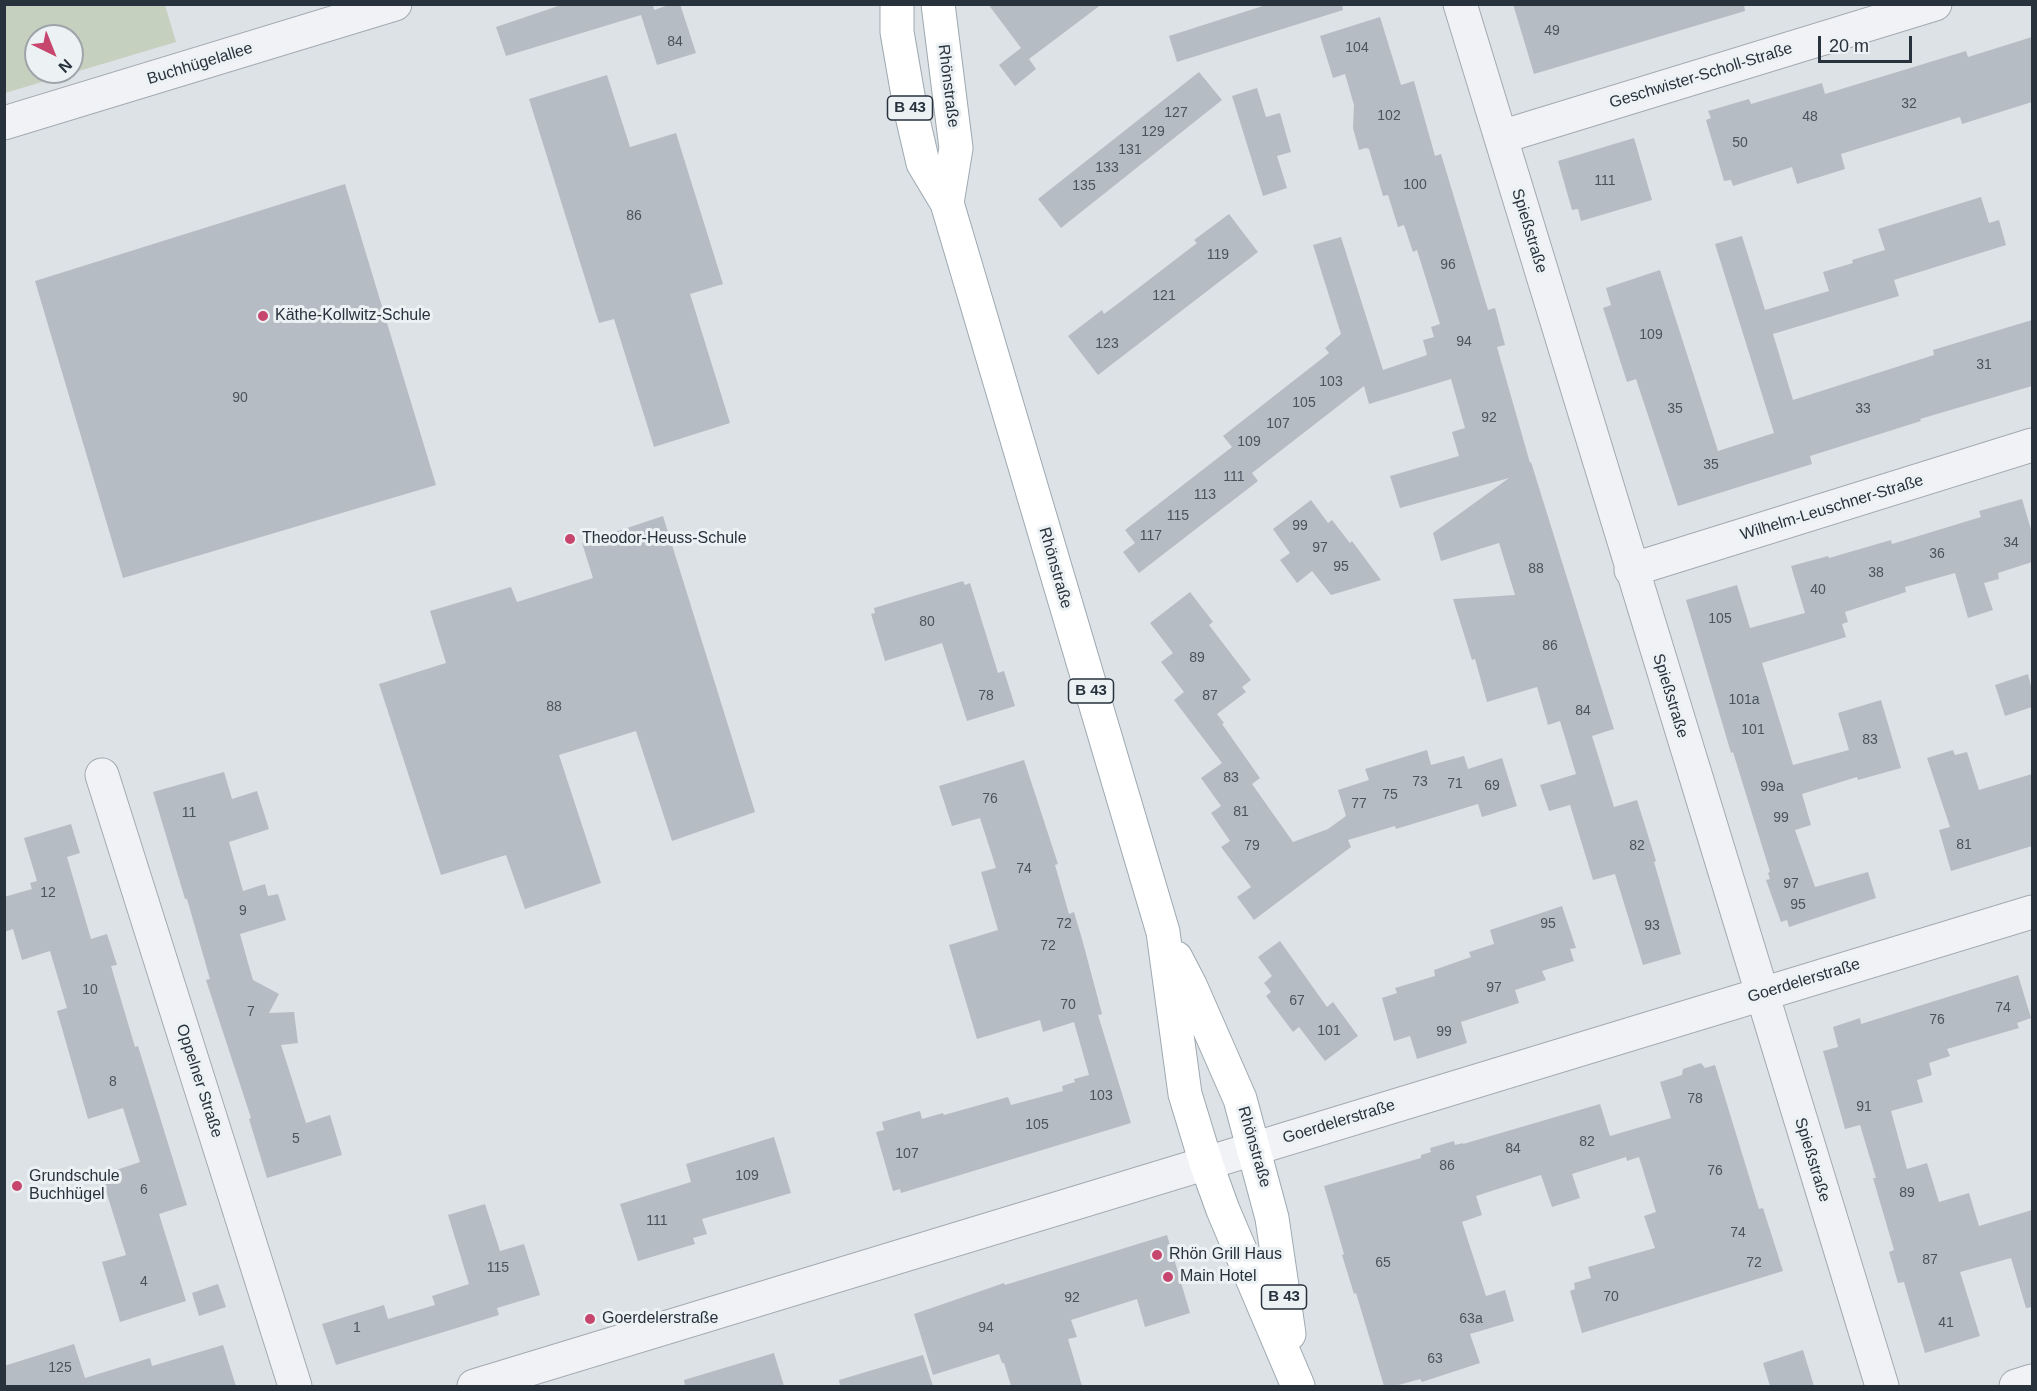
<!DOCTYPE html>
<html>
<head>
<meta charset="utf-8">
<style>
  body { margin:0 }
  #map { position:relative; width:2037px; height:1391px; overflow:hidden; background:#dde2e6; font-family:Arial,sans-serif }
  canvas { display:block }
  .frame { position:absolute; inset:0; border:6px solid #27323c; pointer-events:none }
  .north { position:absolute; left:24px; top:24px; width:60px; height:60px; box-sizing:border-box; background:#ecf1f4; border:2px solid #9da5aa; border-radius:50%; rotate:137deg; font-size:16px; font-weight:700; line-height:24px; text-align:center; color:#27323c }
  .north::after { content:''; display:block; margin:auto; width:21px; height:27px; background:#c7466e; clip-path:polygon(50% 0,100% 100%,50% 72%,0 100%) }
  .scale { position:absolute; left:1818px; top:36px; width:94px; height:27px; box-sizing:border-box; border:3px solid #27323c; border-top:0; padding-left:8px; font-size:18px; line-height:21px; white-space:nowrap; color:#27323c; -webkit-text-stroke:4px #ecf1f4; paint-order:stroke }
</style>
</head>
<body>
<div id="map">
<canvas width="2037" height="1391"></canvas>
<div class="frame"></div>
<div class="north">N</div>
<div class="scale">20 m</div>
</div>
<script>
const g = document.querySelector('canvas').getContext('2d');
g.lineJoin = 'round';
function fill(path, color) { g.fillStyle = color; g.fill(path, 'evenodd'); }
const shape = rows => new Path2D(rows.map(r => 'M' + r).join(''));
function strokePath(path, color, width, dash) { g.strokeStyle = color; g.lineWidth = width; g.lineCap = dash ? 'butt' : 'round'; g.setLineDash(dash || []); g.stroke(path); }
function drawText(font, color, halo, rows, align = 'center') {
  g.font = font + ' Arial,sans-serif'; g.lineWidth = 6; g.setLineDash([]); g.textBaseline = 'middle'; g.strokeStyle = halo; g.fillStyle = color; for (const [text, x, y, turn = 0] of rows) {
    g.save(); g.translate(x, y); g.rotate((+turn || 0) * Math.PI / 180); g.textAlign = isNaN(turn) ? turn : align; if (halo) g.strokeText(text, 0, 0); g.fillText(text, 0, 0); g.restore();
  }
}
const green = shape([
  [5,4,165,5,176,42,5,93],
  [36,36,72,36,72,72,36,72]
]);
const building = shape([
  [564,4,653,4,654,10,672,4,680,4,696,53,657,65,641,15,506,56,496,27],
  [988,4,1102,4,1029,59,1036,69,1015,86,999,65,1021,48],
  [1269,4,1342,4,1343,10,1177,62,1169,36],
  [1513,4,1744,4,1745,11,1534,74],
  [1380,17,1401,85,1414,81,1435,156,1441,154,1488,310,1495,308,1505,345,1497,347,1530,463,1531,462,1614,729,1592,736,1614,807,1637,800,1656,861,1654,862,1681,954,1643,965,1615,874,1593,880,1570,805,1549,811,1540,785,1576,774,1560,721,1548,725,1537,687,1487,702,1475,659,1472,660,1453,599,1515,595,1499,543,1441,561,1433,533,1509,478,1400,508,1390,476,1459,456,1452,432,1465,428,1451,379,1369,404,1364,386,1252,473,1258,481,1139,573,1123,552,1135,543,1125,530,1232,447,1223,436,1329,353,1325,348,1341,334,1313,245,1341,237,1383,370,1427,355,1423,340,1434,337,1431,327,1440,324,1417,250,1413,252,1404,225,1398,227,1388,195,1383,196,1369,149,1366,148,1359,150,1353,128,1354,105,1345,74,1333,78,1320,36],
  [2032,37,2032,102,1962,124,1960,117,1841,154,1845,169,1797,184,1792,167,1733,186,1731,180,1724,181,1706,120,1711,118,1708,111,1749,99,1751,104,1822,83,1825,94,1966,51,1968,57],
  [1199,72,1222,100,1061,228,1038,199],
  [607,75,630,147,676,133,723,284,690,294,730,423,654,447,614,319,599,323,529,99],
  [1257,88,1266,117,1280,113,1291,152,1277,156,1287,188,1263,196,1232,96],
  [1634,138,1652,200,1581,221,1578,209,1572,210,1558,161],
  [345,184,436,485,123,578,35,281],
  [1981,197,1989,223,1999,220,2006,245,1894,280,1899,296,1773,334,1793,400,1934,355,1933,350,2032,320,2032,386,1920,419,1921,421,1810,456,1812,464,1678,506,1636,379,1627,382,1603,308,1611,305,1606,288,1660,270,1718,451,1774,433,1715,244,1742,236,1765,310,1829,291,1823,272,1853,263,1852,260,1885,250,1878,229],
  [1229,214,1258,252,1098,375,1068,336,1102,310,1104,314,1124,299,1197,243,1194,240],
  [2022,499,2032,533,2032,562,1998,573,1999,579,1984,583,1993,610,1968,618,1955,573,1905,587,1906,592,1845,612,1848,622,1842,624,1846,637,1762,663,1793,765,1849,750,1838,713,1881,700,1901,768,1858,780,1857,777,1802,794,1811,825,1795,830,1815,887,1868,872,1876,898,1789,927,1787,920,1781,922,1766,880,1770,879,1768,873,1770,872,1733,752,1731,753,1686,600,1737,585,1750,628,1805,613,1791,566,1828,556,1829,558,1891,540,1892,544,1981,517,1979,511],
  [1311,500,1328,523,1332,520,1350,543,1352,541,1381,580,1331,595,1312,571,1297,583,1280,560,1290,553,1273,529],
  [663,516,755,812,672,841,636,731,559,755,601,883,525,909,506,855,441,875,379,684,446,663,430,611,511,587,517,602,593,578,582,543],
  [963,581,965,585,970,583,998,673,1004,671,1015,706,967,721,942,643,885,661,871,614,875,613,874,608],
  [1190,592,1213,622,1209,625,1251,680,1242,687,1246,692,1217,714,1224,723,1222,724,1260,778,1252,784,1293,842,1328,829,1346,816,1338,790,1369,780,1365,769,1427,750,1431,765,1464,756,1468,769,1502,758,1517,806,1482,817,1478,804,1396,829,1395,826,1348,840,1351,847,1254,920,1237,897,1251,887,1221,847,1230,841,1211,813,1221,806,1201,778,1222,763,1174,700,1184,692,1161,662,1173,653,1150,623],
  [2028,674,2032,690,2032,707,2005,716,1995,685],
  [1953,750,1955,755,1967,752,1979,790,2032,774,2032,846,1951,871,1939,830,1950,827,1927,758],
  [1024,760,1058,864,1055,865,1069,914,1074,912,1082,939,1102,1014,1098,1015,1131,1123,901,1193,900,1189,893,1191,876,1132,884,1130,882,1122,920,1111,922,1119,943,1113,944,1115,1008,1097,1011,1105,1063,1091,1062,1086,1075,1082,1074,1079,1089,1075,1074,1022,1043,1032,1040,1020,977,1039,949,945,998,930,981,872,996,868,980,818,952,826,939,786],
  [224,772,232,799,257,791,269,829,229,842,243,891,265,884,268,896,278,894,286,920,240,934,248,963,253,980,279,994,269,1013,294,1012,298,1043,281,1045,306,1123,330,1115,342,1155,267,1178,249,1119,251,1118,206,980,210,979,187,899,185,899,153,792],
  [71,824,80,853,67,857,91,939,107,934,117,965,111,966,135,1047,138,1046,187,1205,159,1214,186,1301,120,1322,102,1262,126,1255,101,1175,140,1162,123,1108,88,1119,57,1011,67,1008,50,951,22,960,13,929,4,932,4,897,32,889,30,883,37,881,24,838],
  [1562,906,1576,948,1570,949,1574,961,1542,971,1546,980,1515,990,1519,1003,1461,1022,1467,1043,1417,1059,1410,1036,1394,1041,1382,998,1397,993,1395,988,1435,976,1434,970,1471,957,1469,952,1494,944,1490,930],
  [1280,941,1327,1007,1333,1002,1358,1036,1325,1061,1299,1027,1293,1032,1266,996,1271,992,1264,983,1272,976,1258,957],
  [2018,975,2031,1018,2017,1023,2019,1028,1947,1049,1950,1056,1929,1063,1932,1075,1917,1080,1923,1102,1891,1111,1907,1169,1927,1163,1939,1202,1969,1193,1979,1226,2032,1210,2032,1307,2026,1308,2011,1258,1960,1272,1980,1336,1925,1353,1904,1282,1898,1283,1889,1252,1894,1250,1873,1178,1876,1178,1860,1125,1845,1129,1823,1051,1838,1047,1833,1027,1860,1018,1861,1024],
  [1701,1063,1705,1068,1715,1065,1759,1209,1763,1208,1783,1271,1582,1333,1570,1291,1575,1289,1574,1283,1591,1278,1588,1267,1655,1248,1644,1216,1656,1212,1639,1157,1627,1161,1626,1157,1572,1174,1580,1198,1552,1207,1541,1175,1476,1196,1482,1215,1462,1222,1486,1296,1505,1290,1514,1321,1470,1334,1480,1363,1422,1382,1420,1379,1395,1386,1384,1386,1356,1293,1354,1294,1342,1255,1344,1254,1324,1186,1421,1158,1421,1155,1431,1152,1430,1148,1454,1141,1455,1145,1463,1143,1463,1144,1600,1104,1610,1136,1671,1118,1660,1082,1682,1075,1683,1069],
  [774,1137,791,1193,702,1219,707,1234,693,1238,695,1244,638,1261,620,1204,691,1182,686,1164],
  [485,1204,500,1251,524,1244,540,1295,497,1308,499,1315,336,1365,322,1324,384,1305,388,1319,435,1305,432,1296,469,1284,448,1215],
  [1167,1235,1190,1313,1145,1327,1137,1299,1071,1320,1077,1337,1068,1339,1082,1386,1011,1386,1004,1363,1002,1363,999,1354,933,1375,914,1314,1004,1283,1005,1285],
  [218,1284,226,1307,199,1316,192,1293],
  [74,1344,85,1378,150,1358,152,1366,223,1345,236,1386,4,1386,4,1366],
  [1803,1350,1814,1386,1770,1386,1763,1363],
  [774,1353,784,1386,685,1386,684,1380],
  [923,1355,933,1386,840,1386,839,1380]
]);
const minor = shape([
  [1460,4,1882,1386],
  [4,123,395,4],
  [1501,137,1935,4],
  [1631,570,2032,445],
  [102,775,295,1386],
  [474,1386,2032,912],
  [2016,1386,2032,1381]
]);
const major = shape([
  [897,4,897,32,910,107,923,163,947,203,1163,932,1185,1094,1206,1163,1223,1210,1298,1386],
  [938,4,956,148,947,203],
  [1176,958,1190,985,1240,1099,1272,1218,1289,1334]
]);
const markers = [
  [263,316,6,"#c7466e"],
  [570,539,6,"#c7466e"],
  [17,1186,6,"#c7466e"],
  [1157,1255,6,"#c7466e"],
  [1168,1277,6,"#c7466e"],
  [590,1319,6,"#c7466e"]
];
const numberNames = [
  ["49",1552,31],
  ["84",675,42],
  ["104",1357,48],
  ["32",1909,104],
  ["127",1176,113],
  ["102",1389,116],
  ["48",1810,117],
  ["129",1153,132],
  ["50",1740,143],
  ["131",1130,150],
  ["133",1107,168],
  ["111",1605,181],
  ["100",1415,185],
  ["135",1084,186],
  ["86",634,216],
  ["119",1218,255],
  ["96",1448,265],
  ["121",1164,296],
  ["109",1651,335],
  ["94",1464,342],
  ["123",1107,344],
  ["31",1984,365],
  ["103",1331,382],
  ["90",240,398],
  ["105",1304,403],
  ["35",1675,409],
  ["33",1863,409],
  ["92",1489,418],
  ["107",1278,424],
  ["109",1249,442],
  ["35",1711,465],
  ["111",1234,477],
  ["113",1205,495],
  ["115",1178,516],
  ["99",1300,526],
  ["117",1151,536],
  ["34",2011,543],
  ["97",1320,548],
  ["36",1937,554],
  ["95",1341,567],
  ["88",1536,569],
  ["38",1876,573],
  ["40",1818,590],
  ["105",1720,619],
  ["80",927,622],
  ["86",1550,646],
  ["89",1197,658],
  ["78",986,696],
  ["87",1210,696],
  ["101a",1744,700],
  ["88",554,707],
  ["84",1583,711],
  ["101",1753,730],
  ["83",1870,740],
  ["83",1231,778],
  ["73",1420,782],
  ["71",1455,784],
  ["69",1492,786],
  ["99a",1772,787],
  ["75",1390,795],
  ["76",990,799],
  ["77",1359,804],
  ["81",1241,812],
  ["11",189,813],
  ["99",1781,818],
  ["81",1964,845],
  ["79",1252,846],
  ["82",1637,846],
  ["74",1024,869],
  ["97",1791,884],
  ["12",48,893],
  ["95",1798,905],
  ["9",243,911],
  ["72",1064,924],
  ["95",1548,924],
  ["93",1652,926],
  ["72",1048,946],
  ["97",1494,988],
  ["10",90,990],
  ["67",1297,1001],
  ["70",1068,1005],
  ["74",2003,1008],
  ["7",251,1012],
  ["76",1937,1020],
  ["101",1329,1031],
  ["99",1444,1032],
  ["8",113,1082],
  ["103",1101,1096],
  ["78",1695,1099],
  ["91",1864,1107],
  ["105",1037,1125],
  ["5",296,1139],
  ["82",1587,1142],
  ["84",1513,1149],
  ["107",907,1154],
  ["86",1447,1166],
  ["76",1715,1171],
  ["109",747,1176],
  ["6",144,1190],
  ["89",1907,1193],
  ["111",657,1221],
  ["74",1738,1233],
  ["87",1930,1260],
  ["65",1383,1263],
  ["72",1754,1263],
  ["115",498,1268],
  ["4",144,1282],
  ["70",1611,1297],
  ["92",1072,1298],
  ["63a",1471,1319],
  ["41",1946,1323],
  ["1",357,1328],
  ["94",986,1328],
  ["63",1435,1359],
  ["125",60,1368]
];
const shields = [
  [910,108,45],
  [1091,691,45],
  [1284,1297,45]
];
const shieldNames = [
  ["B 43",910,108],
  ["B 43",1091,691],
  ["B 43",1284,1297]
];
const streetNames = [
  ["Buchhügelallee",200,64,-17],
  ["Geschwister-Scholl-Straße",1701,76,-17],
  ["Rhönstraße",948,86,83],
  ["Spießstraße",1529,231,73],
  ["Wilhelm-Leuschner-Straße",1832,508,-17],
  ["Rhönstraße",1055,568,74],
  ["Spießstraße",1670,696,73],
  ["Goerdelerstraße",1804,981,-17],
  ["Oppelner Straße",199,1081,72],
  ["Goerdelerstraße",1339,1122,-17],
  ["Rhönstraße",1254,1147,74],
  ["Spießstraße",1812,1160,73]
];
const poiNames = [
  ["Käthe-Kollwitz-Schule",275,316],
  ["Theodor-Heuss-Schule",582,539],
  ["Grundschule",29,1177],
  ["Buchhügel",29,1195],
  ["Rhön Grill Haus",1169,1255],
  ["Main Hotel",1180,1277],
  ["Goerdelerstraße",602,1319]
];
fill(green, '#c6d0bf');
fill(building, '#b5bcc3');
strokePath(minor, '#a3aab0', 35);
strokePath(major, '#9da9b1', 35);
strokePath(minor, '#f0f2f5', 33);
strokePath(major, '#fff', 33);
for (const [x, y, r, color] of markers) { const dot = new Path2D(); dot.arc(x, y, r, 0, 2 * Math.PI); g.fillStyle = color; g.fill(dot); strokePath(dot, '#ecf1f4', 2); }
drawText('14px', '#4a545e', null, numberNames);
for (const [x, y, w] of shields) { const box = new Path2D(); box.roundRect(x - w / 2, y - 12, w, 24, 4.5); g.fillStyle = '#ecf1f4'; g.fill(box); strokePath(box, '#27323c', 1.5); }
drawText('bold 15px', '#27323c', null, shieldNames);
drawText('16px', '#27323c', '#ecf1f4', streetNames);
drawText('16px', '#27323c', '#ecf1f4', poiNames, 'left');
</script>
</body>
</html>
